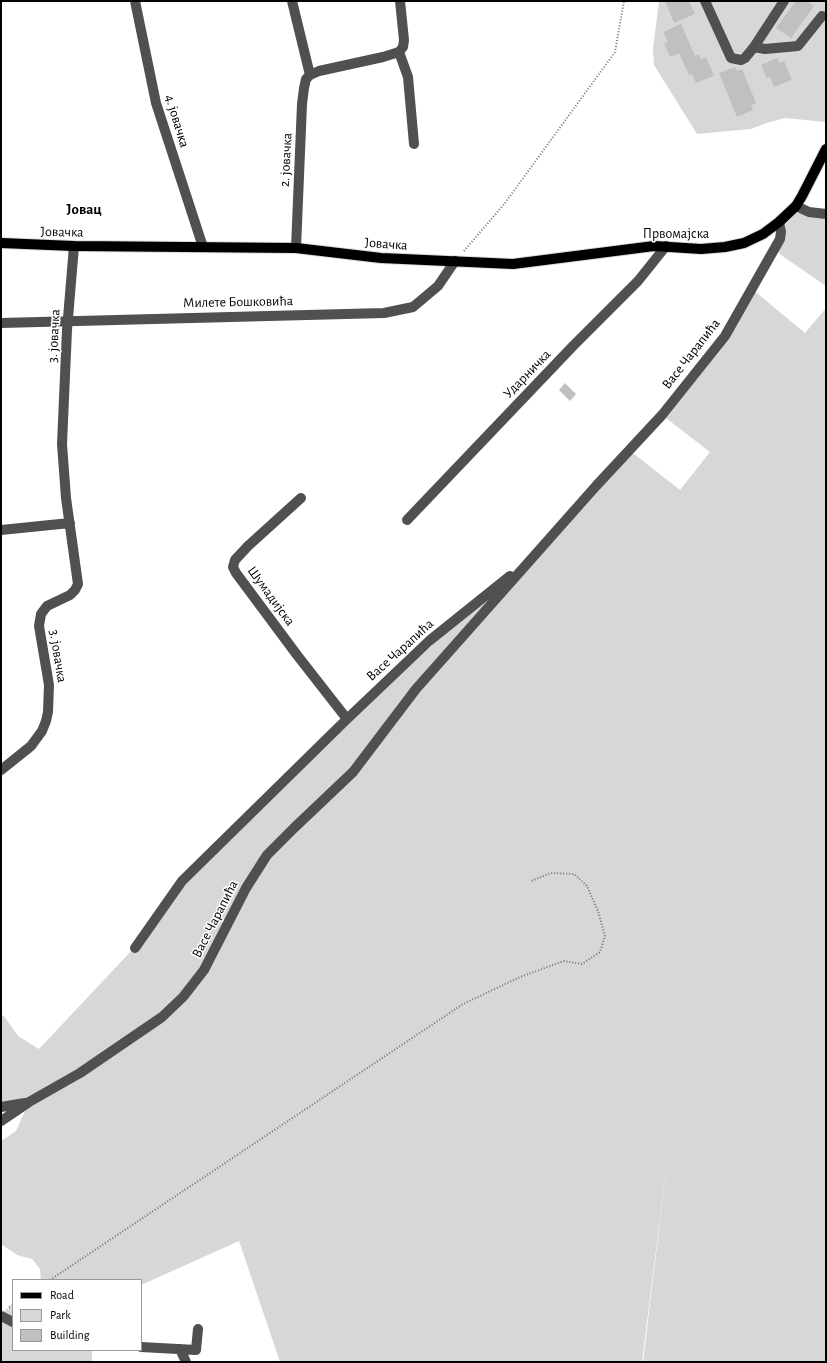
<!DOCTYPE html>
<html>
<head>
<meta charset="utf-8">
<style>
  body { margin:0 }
  #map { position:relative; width:827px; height:1363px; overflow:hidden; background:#fff; font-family:"Alegreya Sans",sans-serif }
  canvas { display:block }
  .frame { position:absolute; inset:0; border:2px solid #000; pointer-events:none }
  .legend { position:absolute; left:12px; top:1279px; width:130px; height:72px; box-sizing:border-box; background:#fff; border:1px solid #999; margin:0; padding:5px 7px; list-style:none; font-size:12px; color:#000 }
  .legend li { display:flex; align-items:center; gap:8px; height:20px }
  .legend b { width:20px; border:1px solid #999 }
</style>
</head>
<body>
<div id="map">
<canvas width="827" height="1363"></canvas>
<div class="frame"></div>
<ul class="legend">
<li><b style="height:5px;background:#000"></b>Road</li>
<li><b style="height:11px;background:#d7d7d7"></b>Park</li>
<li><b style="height:11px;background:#c0c0c0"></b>Building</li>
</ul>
</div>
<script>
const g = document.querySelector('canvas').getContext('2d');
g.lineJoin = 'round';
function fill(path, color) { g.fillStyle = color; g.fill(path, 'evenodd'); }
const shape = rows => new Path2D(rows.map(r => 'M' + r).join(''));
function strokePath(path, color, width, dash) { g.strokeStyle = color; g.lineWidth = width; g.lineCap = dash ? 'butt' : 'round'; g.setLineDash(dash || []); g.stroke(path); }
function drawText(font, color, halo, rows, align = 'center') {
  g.font = font + ' "Alegreya Sans",sans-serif'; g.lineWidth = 3; g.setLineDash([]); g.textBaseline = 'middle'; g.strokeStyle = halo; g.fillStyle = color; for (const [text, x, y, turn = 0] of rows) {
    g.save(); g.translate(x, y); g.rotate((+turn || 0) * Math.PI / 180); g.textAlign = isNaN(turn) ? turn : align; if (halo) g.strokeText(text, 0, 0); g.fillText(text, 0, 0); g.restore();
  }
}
const green = shape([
  [659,1,826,1,826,122,785,118,766,123,751,129,697,134,654,65,653,49],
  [796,206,826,214,826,286,781,255,776,248,779,222],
  [752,289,805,333,826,308,826,1362,643,1362,668,1154,642,1362,280,1362,239,1241,141,1285,141,1280,41,1280,40,1269,32,1259,17,1255,1,1244,1,1141,16,1131,29,1102,1,1107,1,1015,4,1016,18,1036,39,1049,134,948,182,881,347,719,532,559,629,450,680,490,710,452,662,415,725,336],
  [13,1305,13,1350,92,1350,92,1362,1,1362,1,1313]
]);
const building = shape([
  [665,1,689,1,695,14,674,23],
  [796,1,807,1,814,6,791,38,776,28],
  [681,24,695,56,698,54,701,59,706,57,714,76,696,83,692,74,689,75,679,53,670,57,664,43,668,42,663,32],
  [777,58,779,63,784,61,792,80,774,87,770,77,767,78,761,65],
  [735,67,737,71,742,69,756,103,751,105,753,110,737,117,719,73],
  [565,383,576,394,570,401,559,390]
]);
const path = shape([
  [464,251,505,203,615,52,624,1],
  [50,1280,463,1004,520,977,564,961,582,964,600,952,605,936,598,911,587,886,574,874,551,873,531,881],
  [9,1307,13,1305]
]);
const minor = shape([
  [135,1,156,103,203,247],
  [292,1,310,75],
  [705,1,731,58,741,60,745,58,754,47,784,1],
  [754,47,765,49,798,46,822,16],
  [399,52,408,77,414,144],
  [796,206,809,212,826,214],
  [296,248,302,104,304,88,306,79,310,75,319,71,383,57,399,52,403,47,404,40,400,1],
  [1,323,384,313,413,307,438,286,455,261],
  [301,498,248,546,235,560,233,567,236,573,297,655,347,719],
  [407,520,573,346,638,281,666,246],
  [1,530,70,523],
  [1,770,31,746,42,731,46,721,48,712,49,685,39,626,41,614,47,606,70,595,75,590,78,584,66,498,62,444,67,330,74,246],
  [135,948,182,881,347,719,429,641,510,576],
  [1,1107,25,1103],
  [1,1121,29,1102,80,1073,162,1017,183,997,204,970,246,888,267,855,294,828,353,772,416,689,596,486,662,415,725,336,780,239,781,232,779,222],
  [1,1316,13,1322],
  [141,1347,196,1350,198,1329],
  [180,1349,186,1362]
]);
const major = shape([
  [1,243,74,246,296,248,381,258,513,264,654,246,701,249,725,247,744,243,763,234,779,222,796,206,802,196,826,149]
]);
const streetNames = [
  ["4. јовачка",177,121,73],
  ["2. јовачка",286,160,-87],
  ["Јовачка",62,232,1],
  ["Првомајска",676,234],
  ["Јовачка",386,244,4],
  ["Милете Бошковића",238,302,-1],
  ["3. јовачка",54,336,-87],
  ["Васе Чарапића",691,354,-52],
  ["Ударничка",527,374,-46],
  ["Шумадијска",271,596,54],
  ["Васе Чарапића",400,650,-42],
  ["3. јовачка",58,656,81],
  ["Васе Чарапића",215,919,-63]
];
const neighbourhoodNames = [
  ["Јовац",84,209]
];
fill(green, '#d7d7d7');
fill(building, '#c0c0c0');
strokePath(major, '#dbdbdb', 12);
strokePath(path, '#727272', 2, [1, 2]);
strokePath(minor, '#505050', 10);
strokePath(major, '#000', 10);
drawText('14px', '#000', '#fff', streetNames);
drawText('bold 15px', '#000', '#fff', neighbourhoodNames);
</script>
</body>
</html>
